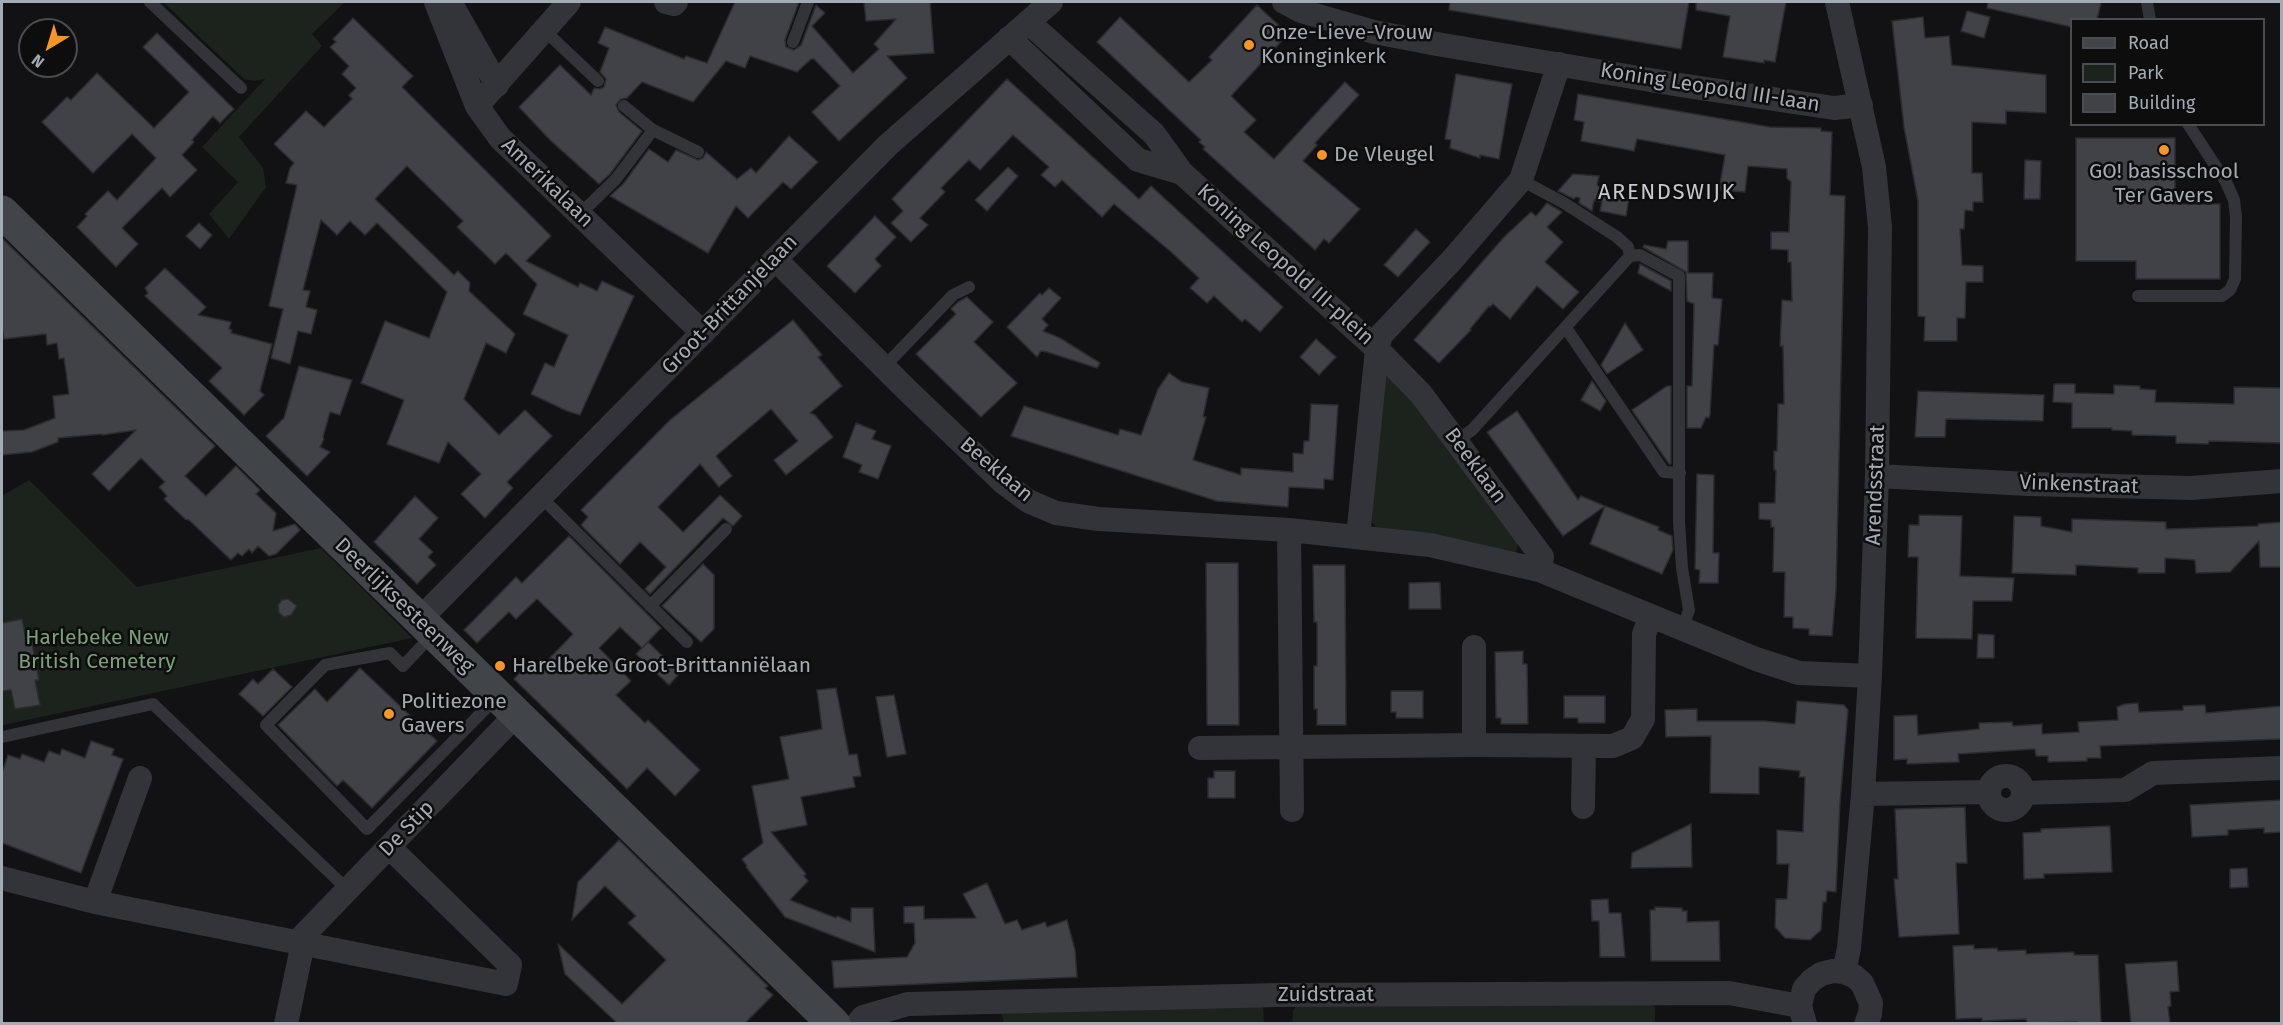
<!DOCTYPE html>
<html>
<head>
<meta charset="utf-8">
<style>
  body { margin:0 }
  #map { position:relative; width:2283px; height:1025px; overflow:hidden; background:#121214; font-family:"Fira Sans",sans-serif }
  canvas { display:block }
  .frame { position:absolute; inset:0; border:3px solid #a3abb4; pointer-events:none }
  .legend { position:absolute; left:2070px; top:18px; width:195px; height:108px; box-sizing:border-box; background:#0d0d0e; border:2px solid #494c50; margin:0; padding:8px 10px; list-style:none; font-size:18px; color:#a3abb4 }
  .legend li { display:flex; align-items:center; gap:12px; height:30px }
  .legend b { width:30px; border:2px solid #494c50 }
  .north { position:absolute; left:18px; top:18px; width:60px; height:60px; box-sizing:border-box; background:#0d0d0e; border:2px solid #494c50; border-radius:50%; rotate:218deg; font-size:16px; font-weight:700; line-height:24px; text-align:center; color:#a3abb4 }
  .north::after { content:''; display:block; margin:auto; width:21px; height:27px; background:#f69528; clip-path:polygon(50% 0,100% 100%,50% 72%,0 100%) }
</style>
</head>
<body>
<div id="map">
<canvas width="2283" height="1025"></canvas>
<div class="frame"></div>
<ul class="legend">
<li><b style="height:8px;background:#414449"></b>Road</li>
<li><b style="height:16px;background:#1c231c"></b>Park</li>
<li><b style="height:16px;background:#414247"></b>Building</li>
</ul>
<div class="north">N</div>
</div>
<script>
const g = document.querySelector('canvas').getContext('2d');
g.lineJoin = 'round';
function fill(path, color) { g.fillStyle = color; g.fill(path, 'evenodd'); }
const shape = rows => new Path2D(rows.map(r => 'M' + r).join(''));
function strokePath(path, color, width, dash) { g.strokeStyle = color; g.lineWidth = width; g.lineCap = dash ? 'butt' : 'round'; g.setLineDash(dash || []); g.stroke(path); }
function drawText(font, color, halo, rows, align = 'center') {
  g.font = font + ' "Fira Sans",sans-serif'; g.lineWidth = 5; g.setLineDash([]); g.textBaseline = 'middle'; g.strokeStyle = halo; g.fillStyle = color; for (const [text, x, y, turn = 0] of rows) {
    g.save(); g.translate(x, y); g.rotate((+turn || 0) * Math.PI / 180); g.textAlign = isNaN(turn) ? turn : align; if (halo) g.strokeText(text, 0, 0); g.fillText(text, 0, 0); g.restore();
  }
}
const green = shape([
  [163,2,345,2,312,34,322,46,239,137,263,168,266,187,229,239,209,214,238,182,202,147,265,79,255,81,244,79],
  [1391,373,1520,539,1515,554,1379,530,1375,526,1372,522,1373,489,1380,377],
  [29,480,137,587,321,548,412,638,3,725,2,496],
  [1652,1004,1655,1008,1655,1024,1292,1024,1293,1011,1297,1005],
  [1263,1005,1264,1023,1004,1024,1001,1011]
]);
const building = shape([
  [735,2,799,2,785,40,786,47,794,50,801,45,816,5,825,13,812,26,853,73,879,49,874,44,896,19,866,21,864,2,930,2,934,53,887,56,907,78,839,141,812,112,840,86,814,59,811,59,797,72,750,56,745,68,726,61,693,102,642,82,627,98,621,99,616,105,619,112,642,131,610,174,599,184,550,140,519,107,560,65,591,95,594,88,600,89,604,87,606,79,600,72,609,48,598,43,605,27,684,59,686,56,707,63,735,2],
  [1450,2,1689,2,1681,49,1449,10,1450,2],
  [1696,2,1786,2,1775,62,1764,60,1764,63,1723,57,1730,16,1696,10,1696,2],
  [1988,2,2101,2,2097,20,2072,20,2072,27,1987,8,1988,2],
  [1257,5,1288,34,1231,96,1256,120,1244,132,1274,159,1345,82,1359,95,1315,143,1317,145,1303,161,1360,209,1329,243,1324,239,1315,250,1203,149,1205,147,1199,142,1201,140,1097,42,1120,17,1189,82,1212,60,1209,57,1257,5],
  [1967,11,1990,17,1984,38,1961,31,1967,11],
  [1923,17,1925,38,1949,36,1952,65,2046,75,2046,113,2006,111,2006,124,1972,122,1972,173,1982,173,1983,202,1973,202,1973,211,1965,210,1964,229,1960,229,1962,265,1983,266,1983,282,1966,282,1965,318,1957,318,1957,341,1924,341,1925,317,1918,316,1918,201,1904,127,1892,21,1923,17],
  [353,18,413,76,402,87,551,236,526,261,578,287,580,283,597,291,602,281,634,296,580,415,567,411,531,394,545,363,554,367,568,335,523,314,537,284,506,253,495,264,457,227,463,221,407,166,375,199,454,275,458,271,470,283,469,291,515,334,506,353,486,343,464,399,499,435,525,410,552,436,507,482,513,488,485,518,461,494,481,474,448,442,439,463,387,444,404,400,361,383,385,321,429,338,447,292,377,223,365,235,350,221,337,235,321,220,303,290,310,291,306,307,317,310,311,334,298,331,290,364,271,358,283,309,269,306,297,185,286,183,290,168,294,163,274,144,306,111,324,127,352,99,349,95,356,88,342,74,349,66,330,47,336,42,333,39,353,18],
  [157,33,234,109,220,123,213,116,192,140,194,142,182,155,197,170,170,197,162,188,122,228,138,244,116,267,77,227,87,216,85,214,108,191,117,200,156,158,132,134,93,173,42,122,67,97,71,100,97,73,154,128,189,92,143,47,157,33],
  [1456,74,1512,84,1499,159,1480,155,1480,158,1450,148,1451,140,1445,139,1456,74],
  [1007,79,1139,199,1151,186,1283,307,1260,332,1245,319,1242,322,1214,296,1207,303,1190,288,1199,278,1170,251,1114,204,1102,217,1062,180,1055,187,1041,175,1049,167,1013,135,980,170,969,160,941,188,945,192,920,218,928,225,911,242,891,223,903,211,892,199,1007,79],
  [1578,94,1770,127,1821,128,1821,131,1832,132,1830,195,1845,196,1836,590,1832,636,1809,635,1809,629,1793,628,1793,617,1784,617,1785,572,1773,572,1774,527,1771,527,1771,520,1759,519,1759,503,1775,503,1776,470,1774,470,1774,451,1777,451,1778,404,1784,404,1783,346,1780,346,1782,300,1792,301,1791,262,1788,262,1788,250,1771,249,1771,232,1789,232,1791,182,1787,178,1787,169,1748,166,1745,192,1719,190,1725,155,1637,139,1634,151,1581,141,1584,122,1574,120,1578,94],
  [789,136,818,162,791,189,783,182,748,218,736,206,708,253,610,196,623,184,649,149,668,162,676,150,698,160,703,158,706,152,737,179,751,168,756,173,789,136],
  [2076,138,2175,138,2175,204,2220,204,2220,279,2136,279,2136,261,2076,261,2076,138],
  [2025,160,2041,161,2040,199,2024,199,2025,160],
  [1008,167,1018,176,987,211,975,200,1008,167],
  [1573,174,1599,176,1597,185,1610,195,1629,198,1626,216,1600,211,1602,202,1594,200,1592,211,1579,203,1580,198,1576,197,1574,199,1558,191,1573,174],
  [1547,203,1562,212,1547,227,1563,242,1545,262,1579,292,1563,309,1537,286,1510,319,1493,304,1490,307,1489,306,1470,329,1471,330,1439,363,1414,340,1504,237,1531,212,1536,216,1547,203],
  [875,216,896,237,875,259,881,266,855,293,827,266,875,216],
  [199,223,212,235,200,249,186,236,199,223],
  [1416,229,1430,242,1398,277,1384,265,1416,229],
  [2,238,215,446,185,476,206,496,236,466,260,490,256,494,276,513,273,531,295,524,300,530,276,554,269,556,258,546,252,553,249,549,242,556,238,553,231,560,189,520,185,519,164,499,167,496,159,487,165,482,141,458,109,491,92,474,136,430,102,435,102,434,58,438,58,442,32,452,2,455,2,431,24,430,55,418,53,396,69,394,64,358,59,359,57,343,47,345,46,334,4,339,2,328,2,238],
  [1668,241,1688,241,1688,273,1713,273,1712,298,1722,299,1718,345,1714,345,1710,414,1709,418,1706,417,1701,428,1687,428,1687,386,1692,386,1694,304,1687,301,1686,272,1643,247,1644,245,1666,249,1668,241],
  [1640,264,1671,281,1671,291,1638,273,1640,264],
  [165,268,206,307,198,315,231,322,229,329,232,330,231,333,272,344,260,391,264,395,244,415,209,381,222,368,145,296,148,293,145,288,165,268],
  [1049,288,1061,298,1042,319,1048,325,1043,331,1060,338,1100,363,1097,368,1047,352,1041,351,1037,357,1007,327,1040,293,1042,295,1049,288],
  [967,297,993,322,974,342,1017,383,981,417,916,354,956,314,951,309,958,302,967,297],
  [793,320,822,355,818,357,842,386,810,413,815,415,833,437,786,475,774,460,798,441,771,409,716,456,732,476,719,487,700,464,658,507,683,532,720,495,742,516,733,526,723,518,650,594,645,589,666,567,640,542,620,564,581,525,588,517,581,510,670,420,793,320],
  [1625,323,1643,350,1607,374,1601,365,1625,323],
  [1316,339,1336,357,1319,375,1300,357,1316,339],
  [299,366,352,380,340,415,330,412,323,437,324,439,320,447,330,452,307,476,266,436,284,418,299,366],
  [1169,373,1182,382,1209,388,1203,417,1206,417,1193,460,1241,475,1241,468,1293,472,1293,453,1303,454,1304,441,1309,441,1311,404,1338,405,1333,480,1324,479,1324,489,1289,487,1288,507,1217,501,1011,436,1024,406,1118,435,1120,429,1141,435,1158,389,1169,373],
  [1592,381,1606,401,1600,411,1581,400,1592,381],
  [2054,384,2075,384,2075,393,2114,394,2114,385,2140,386,2140,389,2156,390,2155,402,2234,404,2234,387,2281,388,2282,443,2209,441,2208,444,2176,443,2176,436,2132,435,2132,431,2112,430,2112,428,2072,428,2072,403,2053,402,2054,384],
  [1667,386,1671,386,1671,464,1669,464,1632,410,1667,386],
  [1918,391,2044,395,2043,421,1946,419,1945,437,1915,437,1918,391],
  [1517,411,1578,500,1581,496,1605,506,1563,536,1487,432,1517,411],
  [856,423,876,431,872,439,891,446,878,479,859,472,862,465,843,457,856,423],
  [1697,474,1714,475,1713,553,1719,553,1718,583,1699,583,1700,570,1695,569,1697,474],
  [415,496,438,518,419,539,433,552,428,557,436,565,417,584,374,542,415,496],
  [1605,506,1659,527,1658,530,1672,536,1673,550,1662,574,1590,544,1605,506],
  [1919,515,1962,516,1960,576,2014,578,2012,601,1973,601,1972,639,1916,638,1918,557,1908,557,1909,525,1919,525,1919,515],
  [2014,516,2041,517,2041,526,2072,532,2072,519,2166,522,2166,529,2258,526,2258,524,2282,522,2282,567,2260,567,2259,541,2230,572,2196,573,2195,560,2165,558,2165,573,2138,573,2138,568,2076,565,2076,575,2012,573,2014,516],
  [569,536,661,628,642,648,620,627,599,648,631,681,616,695,645,723,648,720,700,770,675,796,647,768,627,789,514,679,533,659,541,667,573,634,537,599,516,619,509,612,477,643,464,630,516,577,522,583,569,536],
  [1206,563,1238,563,1239,725,1207,725,1206,563],
  [703,564,714,575,714,629,701,642,662,606,703,564],
  [1313,565,1345,565,1346,725,1317,725,1317,709,1314,709,1314,666,1317,666,1317,622,1314,622,1313,565],
  [1440,582,1441,609,1409,609,1409,583,1440,582],
  [288,599,297,606,291,615,284,617,279,613,278,605,282,600,288,599],
  [22,619,27,644,32,643,39,680,35,680,40,705,15,709,11,690,2,691,2,623,22,619],
  [1978,634,1994,635,1994,658,1977,658,1978,634],
  [648,642,680,673,669,685,636,654,648,642],
  [1523,651,1523,664,1527,664,1528,724,1501,724,1501,718,1496,718,1495,652,1523,651],
  [360,668,437,741,372,808,343,780,337,786,278,725,315,689,327,702,360,668],
  [273,669,292,687,263,716,239,694,253,679,258,684,273,669],
  [836,688,849,755,857,754,861,776,853,777,855,787,801,797,807,825,771,832,806,874,804,876,808,881,790,900,836,918,837,916,851,922,851,908,873,908,875,952,785,917,746,867,747,866,742,859,763,843,752,786,789,779,780,737,822,729,817,690,836,688],
  [1391,691,1423,691,1423,718,1396,718,1396,712,1391,712,1391,691],
  [894,695,906,754,887,757,876,697,894,695],
  [1564,696,1605,696,1605,723,1578,723,1578,718,1564,718,1564,696],
  [1797,701,1844,705,1848,710,1840,802,1836,892,1827,891,1826,902,1823,902,1821,930,1810,940,1785,938,1775,927,1776,899,1787,899,1789,864,1777,864,1777,830,1803,832,1805,777,1799,777,1800,771,1759,767,1759,794,1710,793,1711,736,1666,737,1665,710,1697,709,1697,721,1764,721,1795,724,1797,701],
  [2138,703,2139,712,2183,710,2183,706,2205,705,2206,713,2282,706,2282,739,2100,746,2101,758,2087,758,2087,761,2048,762,2048,756,2036,756,2035,749,1958,754,1959,762,1907,764,1907,759,1894,760,1894,716,1917,715,1918,735,1979,729,1979,723,2012,722,2013,726,2042,724,2042,734,2079,732,2078,722,2118,720,2117,707,2125,704,2138,703],
  [91,741,114,749,112,755,123,759,81,873,2,843,2,773,8,755,20,759,22,754,44,762,49,751,60,755,62,749,85,758,91,741],
  [1214,771,1235,771,1235,798,1208,798,1208,778,1214,778,1214,771],
  [2282,800,2282,832,2264,833,2264,828,2228,830,2228,835,2192,837,2190,805,2282,800],
  [1965,807,1967,863,1956,863,1959,934,1899,937,1894,879,1898,879,1895,809,1965,807],
  [1691,824,1692,867,1631,868,1632,853,1691,824],
  [2110,826,2112,872,2044,874,2044,878,2024,879,2023,833,2041,832,2041,829,2110,826],
  [619,840,768,986,765,988,773,995,745,1023,617,1023,565,974,558,944,622,1004,666,960,628,923,636,916,605,886,572,920,578,882,619,840],
  [2247,868,2248,887,2230,888,2230,869,2247,868],
  [987,883,1005,924,1017,920,1022,930,1045,922,1047,927,1067,920,1075,950,1077,977,834,988,832,961,907,957,915,943,914,923,904,923,904,907,924,906,924,919,976,918,963,894,987,883],
  [1608,899,1609,913,1621,913,1625,957,1600,957,1599,921,1592,921,1591,900,1608,899],
  [1655,907,1682,908,1682,911,1687,911,1687,922,1719,921,1720,961,1651,961,1650,910,1655,910,1655,907],
  [1974,945,1974,949,1997,948,1998,951,2026,950,2026,954,2074,952,2074,955,2098,955,2101,1023,2077,1023,2077,1022,2027,1023,2026,1019,1982,1021,1982,1018,1956,1019,1953,946,1974,945],
  [2177,961,2179,991,2170,992,2171,1006,2168,1007,2170,1023,2131,1023,2125,964,2177,961]
]);
const lane = shape([
  [150,2,241,88],
  [2147,2,2150,20],
  [544,30,598,81],
  [793,42,808,2],
  [624,106,653,130,698,152],
  [1521,180,1564,203,1617,237,1628,247,1630,256,1640,255,1679,276,1679,522,1682,568,1689,610,1682,629],
  [579,215,616,179,653,130],
  [2138,296,2222,296,2230,290,2235,279,2236,217,2234,200,2226,182,2188,124],
  [1566,328,1664,472,1680,473],
  [884,367,953,295,969,287],
  [1456,441,1472,430,1630,256],
  [541,497,687,642],
  [650,606,726,529],
  [432,635,403,666,390,653,325,665,266,725,367,829,496,698],
  [2,737,153,704,348,890]
]);
const street = shape([
  [436,2,477,106,500,138,703,333],
  [450,2,497,85],
  [666,2,674,4,676,2],
  [1284,2,1301,11,1374,32,1437,44,1680,85,1834,108,1861,105],
  [1837,2,1874,167,1880,227,1877,476,1870,676,1863,794,1849,948,1844,972],
  [1028,22,1154,134,1182,173,1377,349,1381,335,1452,260,1521,180,1559,64],
  [1009,38,1138,160,1182,173],
  [477,106,569,2],
  [775,259,907,390,1004,483,1028,501,1056,513,1099,519,1289,530,1430,545,1539,570,1756,659,1799,673,1870,676],
  [1877,476,2028,484,2191,488,2282,481],
  [1289,530,1292,810],
  [1358,537,1377,349,1421,394,1542,557,1539,570],
  [419,620,888,145,1051,2],
  [1474,647,1474,745],
  [1200,748,1474,745,1613,746,1632,738,1643,719,1644,634,1651,616],
  '1989 793a17 17 0 1 1 34 0a17 17 0 1 1-34 0Z',
  [2023,793,2125,790,2153,773,2282,768],
  [1863,794,1989,792],
  [1583,807,1584,746],
  [2,878,95,902,506,984,510,965,389,847],
  [95,902,140,778],
  [297,942,516,715],
  [286,1024,303,943],
  [857,1024,863,1017,908,1004,1278,995,1729,993,1800,1006],
  [1805,1024,1800,1006,1804,989,1812,980,1821,974,1833,971,1844,972,1854,976,1862,983,1871,1003,1870,1014,1866,1024]
]);
const secondary = shape([
  [2,212,834,1024]
]);
const markers = [
  [1249,45,6,"#f69528"],
  [2164,150,6,"#f69528"],
  [1322,155,6,"#f69528"],
  [500,666,6,"#f69528"],
  [389,714,6,"#f69528"]
];
const poiNames = [
  ["Onze-Lieve-Vrouw",1261,33],
  ["Koninginkerk",1261,57],
  ["De Vleugel",1334,155],
  ["GO! basisschool",2164,172,"center"],
  ["Ter Gavers",2164,196,"center"],
  ["Harelbeke Groot-Brittanniëlaan",512,666],
  ["Politiezone",401,702],
  ["Gavers",401,726]
];
const streetNames = [
  ["Koning Leopold III-laan",1710,88,9],
  ["Amerikalaan",547,183,44],
  ["Koning Leopold III-plein",1285,265,42],
  ["Groot-Brittanjelaan",730,305,-46],
  ["Beeklaan",1475,466,53],
  ["Beeklaan",996,470,40],
  ["Arendsstraat",1876,485,-88],
  ["Vinkenstraat",2079,485,2],
  ["Deerlijksesteenweg",404,606,44],
  ["De Stip",407,829,-46],
  ["Zuidstraat",1326,995]
];
const parkNames = [
  ["Harlebeke New",97,638],
  ["British Cemetery",97,662]
];
const neighbourhoodNames = [
  ["ARENDSWIJK",1667,193]
];
fill(green, '#1c231c');
fill(building, '#414247');
strokePath(building, '#2c2c30', 1.5);
strokePath(lane, '#333439', 12);
strokePath(street, '#333439', 24);
strokePath(secondary, '#414449', 33);
for (const [x, y, r, color] of markers) { const dot = new Path2D(); dot.arc(x, y, r, 0, 2 * Math.PI); g.fillStyle = color; g.fill(dot); strokePath(dot, '#0d0d0e', 2); }
drawText('21px', '#a3abb4', '#0d0d0e', poiNames, 'left');
drawText('21px', '#a3abb4', '#0d0d0e', streetNames);
drawText('21px', '#7ca079', '#0d0d0e', parkNames);
g.letterSpacing = '1.5px';
drawText('22px', '#c4c9d0', '#0d0d0e', neighbourhoodNames);
g.letterSpacing = '0px';
</script>
</body>
</html>
